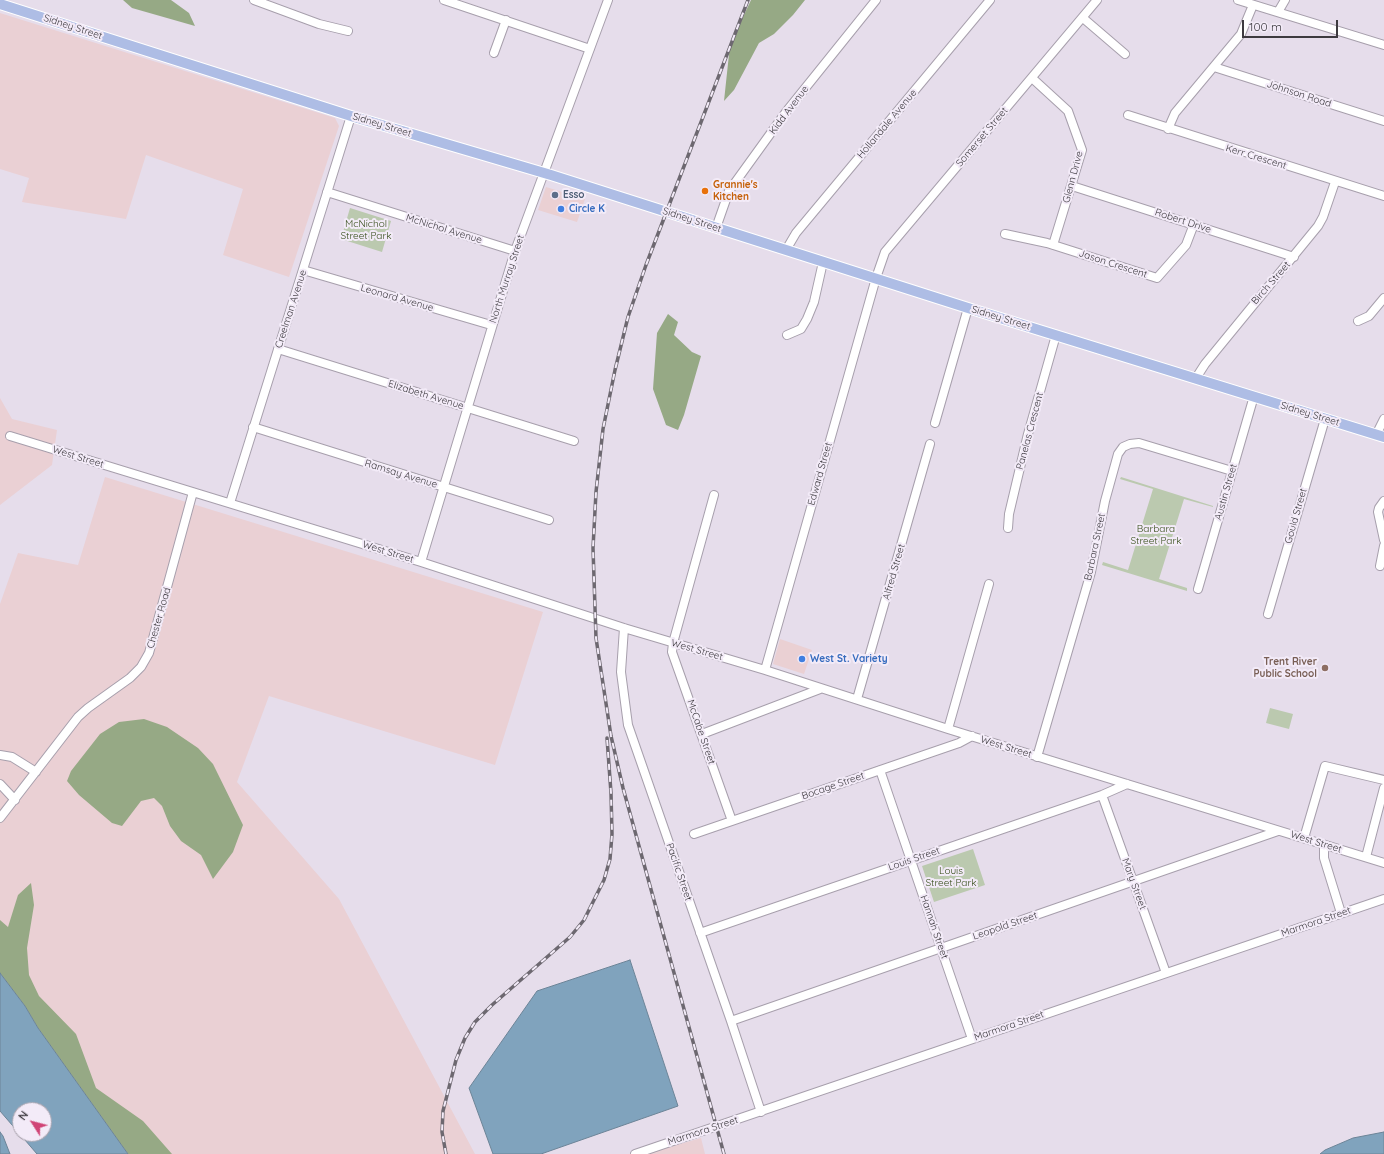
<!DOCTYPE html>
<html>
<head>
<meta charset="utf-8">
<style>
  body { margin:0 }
  #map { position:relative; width:1384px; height:1154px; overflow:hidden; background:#e6ddeb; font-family:Quicksand,sans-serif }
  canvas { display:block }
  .north { position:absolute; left:12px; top:1102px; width:40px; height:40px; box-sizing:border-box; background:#f3ebf8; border:1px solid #aaa4ae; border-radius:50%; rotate:306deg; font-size:11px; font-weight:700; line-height:16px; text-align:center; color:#3d3a3f }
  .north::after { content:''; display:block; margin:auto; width:14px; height:18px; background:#d04476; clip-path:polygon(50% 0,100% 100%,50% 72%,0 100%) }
  .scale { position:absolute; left:1242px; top:20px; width:96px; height:18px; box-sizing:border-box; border:2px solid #3d3a3f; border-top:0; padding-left:5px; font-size:12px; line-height:14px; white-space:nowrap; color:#3d3a3f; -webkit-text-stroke:3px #f3ebf8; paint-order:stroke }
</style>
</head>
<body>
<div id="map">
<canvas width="1384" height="1154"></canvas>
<div class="north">N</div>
<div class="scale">100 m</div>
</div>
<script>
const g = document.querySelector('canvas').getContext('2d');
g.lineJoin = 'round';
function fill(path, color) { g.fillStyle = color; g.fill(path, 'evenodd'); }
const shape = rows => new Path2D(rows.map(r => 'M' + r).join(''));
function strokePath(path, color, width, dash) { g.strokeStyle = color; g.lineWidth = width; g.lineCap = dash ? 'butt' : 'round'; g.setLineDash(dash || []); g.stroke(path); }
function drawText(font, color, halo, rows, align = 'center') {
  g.font = font + ' Quicksand,sans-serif'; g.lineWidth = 4; g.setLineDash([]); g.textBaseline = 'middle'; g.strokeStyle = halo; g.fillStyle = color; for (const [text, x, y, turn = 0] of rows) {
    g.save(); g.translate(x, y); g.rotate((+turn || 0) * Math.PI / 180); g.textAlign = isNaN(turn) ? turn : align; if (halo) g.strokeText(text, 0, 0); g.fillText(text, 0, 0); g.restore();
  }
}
const commercial = shape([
  [546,187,585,199,577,222,538,210],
  [780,639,812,650,804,674,773,664]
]);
const industrial = shape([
  [0,13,335,118,339,126,289,277,223,255,243,189,146,155,126,219,22,202,29,178,0,169],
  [0,398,12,419,57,430,52,465,0,505],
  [105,477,543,612,495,765,269,696,237,782,339,899,475,1154,128,1154,38,1028,25,1006,0,973,0,604,18,553,78,565],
  [701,1138,705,1154,645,1154]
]);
const green = shape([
  [350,208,391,221,382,252,341,239],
  [1121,477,1213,506,1213,507,1184,499,1159,579,1187,588,1187,591,1102,565,1103,562,1128,570,1153,489,1120,479],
  [1270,708,1293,714,1289,729,1266,723],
  [973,849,985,885,934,902,922,866]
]);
const forest = shape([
  [123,0,171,0,189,13,195,26,132,8],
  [751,0,805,0,793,15,774,34,759,43,734,90,724,101,730,45],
  [668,314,678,322,674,335,692,352,701,356,684,415,678,430,666,425,653,389,657,333],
  [144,719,167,727,198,748,213,764,243,825,233,852,213,879,201,855,181,841,170,826,162,806,154,798,141,801,122,826,112,823,79,795,67,781,71,771,100,734,119,722],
  [31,883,34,905,27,948,29,975,39,996,76,1034,96,1088,143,1121,172,1154,128,1154,38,1028,25,1006,0,973,0,920,8,927,18,895]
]);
const water = shape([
  [630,960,678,1106,541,1154,493,1154,469,1088,537,991,630,960],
  [0,973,25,1006,38,1028,128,1154,37,1154,0,1111,0,973],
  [20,1110,44,1110,44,1134,20,1134,20,1110],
  [0,1132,3,1136,10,1154,0,1154,0,1132],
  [1384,1132,1384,1154,1320,1154,1325,1150,1353,1138,1384,1132]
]);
const minor = shape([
  [254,0,319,24,348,31],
  [444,0,590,49],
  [1238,0,1384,45],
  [1278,12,1285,0],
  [1083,18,1125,54],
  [494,53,506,20],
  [1214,67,1384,121],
  [1032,78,1068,111,1082,150,1053,245],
  [1128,115,1384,196],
  [1168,129,1175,113,1241,34,1253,5],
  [1072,186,1294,257],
  [327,192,515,251],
  [716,228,729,191,786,112,876,0],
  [1005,234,1047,243,1157,278,1186,245,1194,224],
  [786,250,796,233,990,0],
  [303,270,491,325],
  [1358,321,1369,316,1384,298],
  [787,335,801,329,807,319,814,302,823,262],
  [278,349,574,441],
  [1196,378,1205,364,1318,226,1323,217,1335,182],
  [935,423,968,308],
  [253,427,549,520],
  [1376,435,1384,419],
  [10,436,421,562,624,628,765,670,948,729,1384,863],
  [714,495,673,643,672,652,732,821],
  [1384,501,1379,508,1378,512,1384,540],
  [230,503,351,116],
  [1008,528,1009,514,1028,434,1056,335],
  [421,562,515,251,608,0],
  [1380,566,1384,546],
  [1198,589,1254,396],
  [1268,614,1325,419],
  [624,628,621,672,628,725,731,1021,761,1112],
  [765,670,876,278,885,252,1097,0],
  [857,699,930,444],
  [948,729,989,584],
  [702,734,820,689],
  [0,755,12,757,36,772],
  [1037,757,1091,572,1105,501,1118,454,1123,447,1130,444,1139,443,1232,471],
  [880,770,972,1039],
  [0,784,15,800],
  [1102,795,1166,973],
  [0,818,78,717,88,708,130,678,141,667,149,653,193,492],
  [694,834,959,743,972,736],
  [1304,838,1325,766,1384,780],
  [1324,845,1324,858,1341,913],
  [1366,857,1384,788],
  [700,933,1102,795,1127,784],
  [731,1021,1278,831],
  [635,1154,1384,899]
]);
const major = shape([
  [0,4,351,116,551,175,968,308,1384,437]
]);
const rail = shape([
  [446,1154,442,1132,443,1111,456,1060,465,1038,475,1022,492,1005,570,937,584,920,604,880,610,859,612,834,611,793,607,738],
  [724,1154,623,788,611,736,596,638,593,548,596,492,603,429,615,370,628,317,646,265,748,0]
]);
const markers = [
  [705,191,4,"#e8710a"],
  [555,195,4,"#5c6f8a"],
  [561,209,4,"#3f7fe0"],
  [802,659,4,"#3f7fe0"],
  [1325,668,4,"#8d6e63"]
];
const streetNames = [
  ["Sidney Street",73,27,18],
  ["Johnson Road",1299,94,18],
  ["Kidd Avenue",789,110,-53],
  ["Hollandale Avenue",887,124,-50],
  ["Sidney Street",382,125,17],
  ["Somerset Street",982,137,-50],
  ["Kerr Crescent",1256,157,17],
  ["Glenn Drive",1073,177,-75],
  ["Sidney Street",692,220,18],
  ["Robert Drive",1183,221,18],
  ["McNichol Avenue",444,229,17],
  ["Jason Crescent",1113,264,18],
  ["North Murray Street",507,279,-72],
  ["Birch Street",1271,283,-49],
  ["Leonard Avenue",397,298,16],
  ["Creelman Avenue",291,309,-72],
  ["Sidney Street",1001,318,17],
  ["Elizabeth Avenue",426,395,17],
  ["Sidney Street",1310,414,17],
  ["Panelas Crescent",1030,431,-75],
  ["West Street",78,457,17],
  ["Ramsay Avenue",401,474,17],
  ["Edward Street",820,474,-74],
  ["Austin Street",1226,492,-74],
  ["Gould Street",1296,516,-74],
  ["Barbara Street",1095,547,-78],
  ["West Street",388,552,17],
  ["Alfred Street",894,572,-74],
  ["Chester Road",159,618,-74],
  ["West Street",697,650,16],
  ["McCabe Street",701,732,71],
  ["West Street",1006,747,17],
  ["Bocage Street",833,786,-19],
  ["West Street",1316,842,17],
  ["Louis Street",914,859,-19],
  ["Pacific Street",679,872,71],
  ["Mary Street",1134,884,70],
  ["Marmora Street",1316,922,-19],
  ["Leopold Street",1005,926,-19],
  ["Hannah Street",934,927,71],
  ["Marmora Street",1009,1026,-19],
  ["Marmora Street",703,1131,-18]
];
const foodNames = [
  ["Grannie's",713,185],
  ["Kitchen",713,197]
];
const serviceNames = [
  ["Esso",563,195]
];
const shopNames = [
  ["Circle K",569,209],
  ["West St. Variety",810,659]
];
const parkNames = [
  ["McNichol",366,224],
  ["Street Park",366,236],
  ["Barbara",1156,529],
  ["Street Park",1156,541],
  ["Louis",951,871],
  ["Street Park",951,883]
];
const educationNames = [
  ["Trent River",1317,662],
  ["Public School",1317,674]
];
fill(commercial, '#ead0d3');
fill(industrial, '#ead0d4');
fill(green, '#bbc9af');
fill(forest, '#96a985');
fill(water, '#80a3bd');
strokePath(water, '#6c8497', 1);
strokePath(minor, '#a79fac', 10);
strokePath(major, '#fff', 12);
strokePath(minor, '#fff', 8);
strokePath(major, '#aebde5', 10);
strokePath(rail, '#6d6870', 3.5);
strokePath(rail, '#f3ebf8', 2, [6]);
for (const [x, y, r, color] of markers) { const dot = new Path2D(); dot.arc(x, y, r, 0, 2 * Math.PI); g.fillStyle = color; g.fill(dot); strokePath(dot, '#f3ebf8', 1.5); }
drawText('10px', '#3d3a3f', '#f3ebf8', streetNames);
drawText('bold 10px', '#c56008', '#f3ebf8', foodNames, 'left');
drawText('bold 10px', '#4e5e75', '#f3ebf8', serviceNames, 'left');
drawText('bold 10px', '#366cbe', '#f3ebf8', shopNames, 'left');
drawText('10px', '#334b16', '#f3ebf8', parkNames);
drawText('bold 10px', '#785e54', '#f3ebf8', educationNames, 'right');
</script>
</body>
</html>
